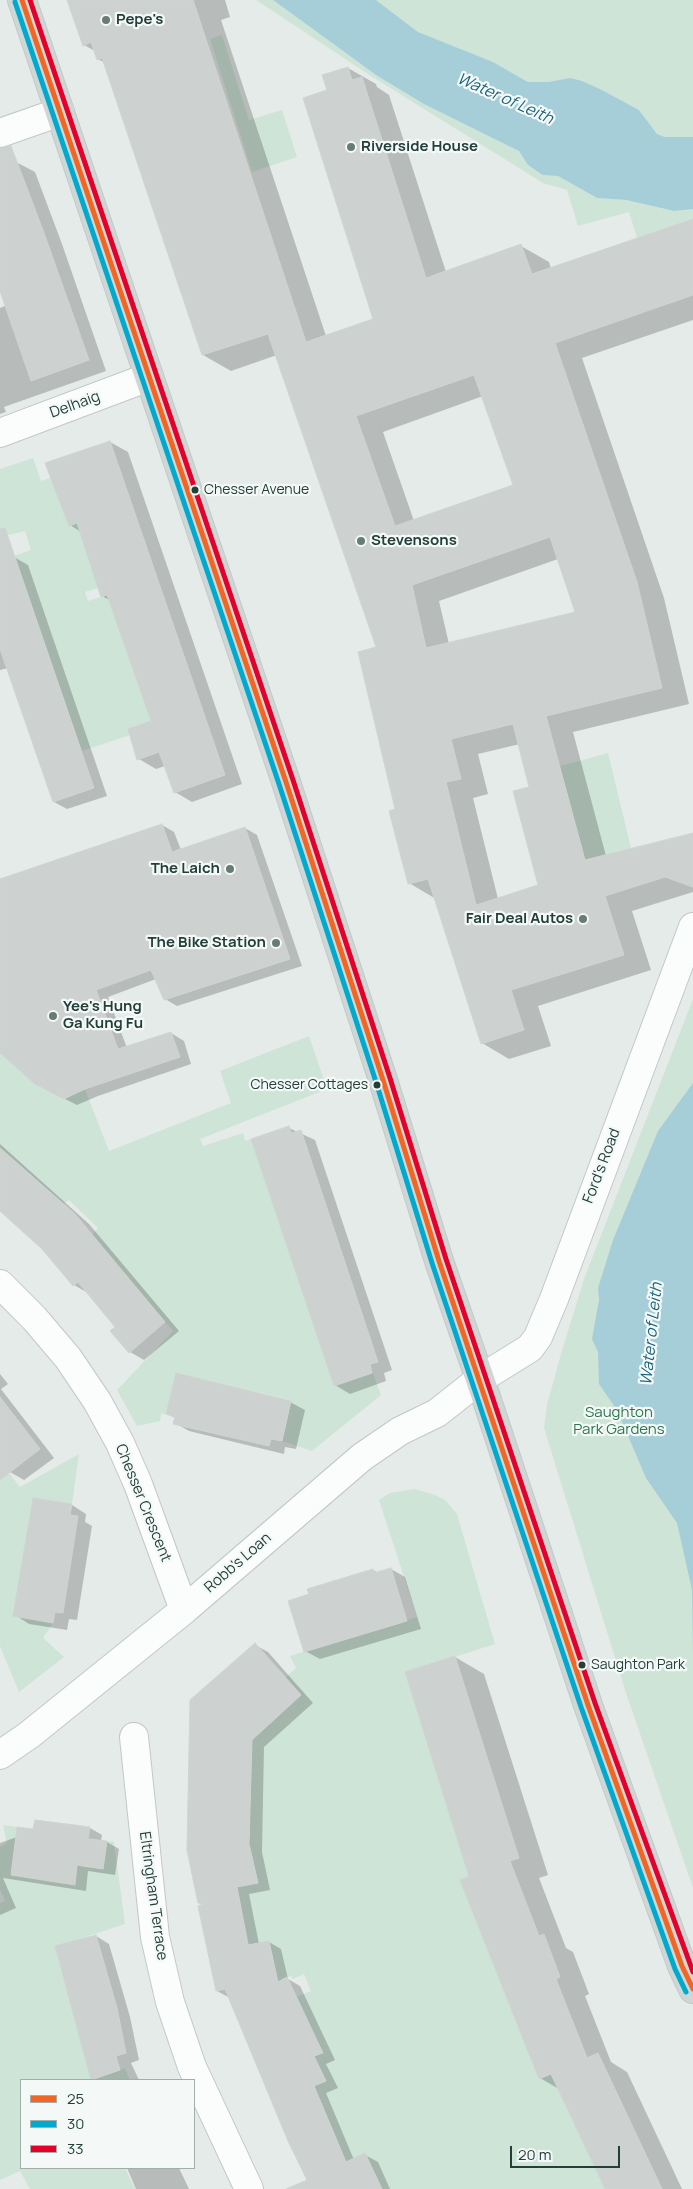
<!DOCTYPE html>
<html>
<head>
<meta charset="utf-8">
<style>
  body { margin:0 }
  #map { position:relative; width:693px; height:2189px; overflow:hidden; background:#e5ebe9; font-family:Manrope,sans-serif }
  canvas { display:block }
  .legend { position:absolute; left:20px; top:2079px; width:175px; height:90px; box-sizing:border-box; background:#f4f9f7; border:1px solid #a0afab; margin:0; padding:6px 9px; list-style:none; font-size:15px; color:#233f3a }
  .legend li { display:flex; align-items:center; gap:10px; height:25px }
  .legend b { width:25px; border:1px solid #a0afab }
  .scale { position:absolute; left:510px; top:2146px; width:110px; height:22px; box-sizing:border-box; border:2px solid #233f3a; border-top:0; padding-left:6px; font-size:15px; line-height:18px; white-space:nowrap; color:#233f3a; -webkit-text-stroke:4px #f4f9f7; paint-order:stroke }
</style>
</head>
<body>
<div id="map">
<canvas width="693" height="2189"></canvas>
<ul class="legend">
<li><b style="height:6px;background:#f26522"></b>25</li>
<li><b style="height:6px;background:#00a9ce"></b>30</li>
<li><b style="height:6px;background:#e4002b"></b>33</li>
</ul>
<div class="scale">20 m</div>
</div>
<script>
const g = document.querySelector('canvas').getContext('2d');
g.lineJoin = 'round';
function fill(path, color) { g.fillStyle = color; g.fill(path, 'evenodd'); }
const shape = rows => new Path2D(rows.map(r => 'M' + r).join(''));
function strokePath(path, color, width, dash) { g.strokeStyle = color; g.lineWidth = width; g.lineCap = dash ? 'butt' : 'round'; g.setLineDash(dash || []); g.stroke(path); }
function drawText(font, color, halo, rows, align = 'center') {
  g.font = font + ' Manrope,sans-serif'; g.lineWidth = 4.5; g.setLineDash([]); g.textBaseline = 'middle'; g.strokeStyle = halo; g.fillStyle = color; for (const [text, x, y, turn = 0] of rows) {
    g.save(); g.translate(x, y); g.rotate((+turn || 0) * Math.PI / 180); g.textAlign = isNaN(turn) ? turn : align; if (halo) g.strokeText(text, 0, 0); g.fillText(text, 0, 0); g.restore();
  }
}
const green = shape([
  [256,0,273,0,376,75,509,145,519,151,528,165,541,175,558,176,597,198,626,200,673,211,693,209,693,219,637,238,629,212,578,226,567,190,543,183,371,76],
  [376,0,693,0,693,137,665,137,657,134,639,110,602,90,570,78,548,82,528,82,493,62,418,32],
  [222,35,249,120,282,110,297,157,252,172,210,39],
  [33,458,41,481,68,472,66,519,69,526,82,522,104,586,85,592,88,601,107,595,151,721,131,728,133,734,82,751,14,556,31,550,25,531,0,537,0,469],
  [608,753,631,848,585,860,560,766],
  [693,999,693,1888,625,1690,544,1428,547,1405,561,1354,584,1279],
  [309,1036,327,1089,200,1139,203,1146,243,1133,245,1141,251,1139,334,1386,373,1373,381,1395,312,1451,282,1441,291,1400,176,1373,166,1414,161,1414,160,1421,137,1426,117,1390,173,1331,92,1235,98,1228,69,1200,63,1204,0,1148,0,1053,35,1084,63,1099,85,1089,109,1151,231,1103,220,1071],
  [79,1454,72,1504,33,1498,14,1616,53,1623,43,1638,64,1657,19,1692,0,1646,0,1461,20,1487],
  [415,1489,435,1495,445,1500,457,1514,495,1644,405,1673,469,1877,461,1880,539,2079,551,2074,605,2189,382,2189,365,2153,344,2163,318,2159,340,2149,314,2086,314,2056,322,2053,279,2004,311,1991,304,1974,293,1979,291,1976,271,1984,273,1961,269,1941,249,1945,237,1887,258,1883,252,1856,231,1860,231,1838,250,1838,250,1809,232,1809,232,1781,251,1781,252,1735,301,1695,285,1678,296,1668,290,1656,417,1617,379,1500,390,1493],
  [3,1825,17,1827,14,1852,85,1867,103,1869,107,1841,114,1842,125,1924,55,1947,91,2080,21,2080,21,2168,125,2168,135,2189,30,2189,20,2171,0,2180,0,1903,5,1901,0,1890,0,1847,7,1843],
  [125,2068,130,2080,93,2080,120,2070]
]);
const water = shape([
  [273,0,376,0,418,32,493,62,528,82,548,82,570,78,582,81,602,90,639,110,657,134,665,137,693,137,693,209,674,211,626,200,597,198,558,176,542,175,528,165,519,151,424,104,376,75],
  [693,1083,693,1656,692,1590,677,1523,646,1478,617,1410,599,1384,598,1352,592,1339,599,1300,598,1288,613,1240,658,1131]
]);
const shadow = shape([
  [68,0,225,0,230,17,221,20,326,336,375,319,328,91,348,68,376,84,377,87,389,95,446,272,521,246,549,262,551,269,693,220,693,320,582,358,664,598,689,704,573,732,606,856,693,834,693,892,632,911,651,970,538,1006,551,1046,509,1059,482,1043,436,899,409,883,378,648,277,355,231,371,203,355,105,63,98,59,95,51,84,45],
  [483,396,515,486,414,521,383,432],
  [558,559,576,613,449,644,439,601],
  [520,744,531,788,540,886,498,899,473,798,488,794,478,754],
  [16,162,35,172,62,244,106,371,4,407,6,412,0,414,0,308,7,305,0,288,0,168],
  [110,442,128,452,242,784,192,802,175,792,165,766,156,769,139,759,152,722,111,601,102,596,81,532,70,525],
  [14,557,28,565,107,796,67,809,54,802,8,668,0,670,0,562],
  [162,825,174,832,181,850,245,828,257,835,302,966,177,1006,165,999,156,979,108,997,127,1048,171,1033,184,1041,191,1064,98,1096,77,1105,49,1091,0,1052,0,880],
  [289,1128,315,1140,392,1370,384,1373,386,1381,350,1394,335,1385],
  [0,1144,89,1224,179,1331,144,1360,130,1352,117,1327,88,1293,74,1285,0,1201],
  [0,1374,8,1384,1,1389,54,1458,24,1480,10,1472,0,1459],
  [290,1402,305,1410,296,1449,285,1447,284,1454,189,1431,175,1423,175,1418,168,1414],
  [34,1499,72,1505,86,1514,85,1522,92,1526,77,1620,69,1619,67,1630,29,1624,15,1615],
  [391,1569,405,1577,421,1629,320,1659,305,1651,373,1570,378,1573],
  [255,1645,268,1652,313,1703,264,1747,262,1852,270,1890,249,1894,259,1944,269,1942,281,1949,288,1979,300,1986,335,2060,326,2064,338,2088,326,2093,354,2160,365,2155,378,2162,390,2189,312,2189,230,1998,217,1991,204,1905,199,1902],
  [455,1657,484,1674,548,1875,539,1878,566,1948,573,1952,589,1994,585,1996,611,2062,627,2072,682,2189,606,2189,559,2089,540,2078,471,1878],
  [36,1821,90,1828,102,1835,101,1841,107,1842,119,1849,115,1875,88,1871,86,1891,3,1878,16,1908,0,1915,0,1843,34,1831],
  [96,1936,109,1944,130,2017,139,2060,131,2063,139,2080,93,2080,56,1947],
  [127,2168,179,2168,189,2189,136,2189]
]);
const building = shape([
  [67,0,193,0,306,342,373,319,303,98,327,90,322,75,348,67,352,80,362,77,426,278,521,244,532,274,693,219,693,295,555,343,637,582,662,688,546,716,585,860,693,833,693,887,665,877,605,896,624,955,511,990,524,1030,481,1044,428,879,408,884,389,811,395,809,358,652,376,647,268,334,202,355,102,58,97,60,91,42,83,46,67,0],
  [474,375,513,485,395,526,356,416,474,375],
  [550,537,575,612,426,648,412,585,550,537],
  [513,724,529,787,513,791,538,885,476,905,446,782,461,779,451,739,513,724],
  [11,146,44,233,89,360,31,381,0,291,0,148,11,146],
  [110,441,225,775,174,793,159,752,137,760,128,729,151,721,107,595,101,597,77,523,69,526,45,463,110,441],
  [5,528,94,788,53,802,0,649,0,529,5,528],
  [162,824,172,852,245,827,290,959,164,1000,151,970,96,990,118,1049,171,1032,180,1057,85,1089,64,1099,35,1084,0,1053,0,879,162,824],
  [289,1126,291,1133,301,1130,378,1362,370,1364,372,1373,334,1386,251,1139,289,1126],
  [0,1148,75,1214,165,1322,129,1353,110,1331,115,1327,78,1282,73,1286,42,1249,0,1211,0,1148],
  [176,1373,291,1401,282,1441,271,1439,269,1446,173,1424,175,1417,166,1414,176,1373],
  [0,1397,40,1449,0,1480,0,1397],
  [33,1498,72,1504,70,1515,78,1516,63,1613,55,1612,53,1623,13,1616,33,1498],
  [391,1568,407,1621,304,1652,288,1601,309,1594,307,1589,373,1569,374,1573,391,1568],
  [255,1643,301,1695,252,1740,249,1844,258,1883,237,1887,248,1945,269,1941,278,1982,287,1977,323,2053,314,2056,326,2081,314,2086,346,2162,365,2153,382,2189,286,2189,307,2180,288,2141,225,1989,216,1991,198,1906,203,1904,198,1903,187,1850,190,1700,255,1643],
  [455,1656,519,1858,510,1861,539,1936,544,1934,560,1977,556,1979,587,2058,598,2053,662,2189,605,2189,551,2074,539,2079,460,1880,469,1877,405,1672,455,1656],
  [35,1820,90,1827,88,1839,107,1841,103,1869,77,1865,75,1885,11,1875,17,1827,33,1829,35,1820],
  [96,1935,117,2008,126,2053,116,2056,120,2070,91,2080,55,1946,96,1935]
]);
const minor = shape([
  [0,133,60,112],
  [0,433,149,377],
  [0,1284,34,1318,68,1358,97,1401,120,1443,138,1484,184,1610],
  [134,1737,155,1937,170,2002,192,2067,249,2189],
  [0,1755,29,1735,184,1610,362,1457,400,1431,437,1413,480,1379,530,1348,538,1337,554,1299,693,927]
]);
const major = shape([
  [22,0,286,782,383,1080,439,1261,480,1379,588,1705,682,1966,693,1989]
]);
const bus1 = shape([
  [22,0,286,782,383,1080,439,1261,588,1705,682,1966,693,1989]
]);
const bus2 = shape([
  [15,2,279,784,376,1082,432,1263,581,1707,675,1969,686,1992]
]);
const bus3 = shape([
  [30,0,293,780,390,1078,446,1259,595,1703,693,1972]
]);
const markers = [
  [106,20,5,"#677b77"],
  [351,147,5,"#677b77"],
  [195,490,4.5,"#233f3a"],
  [361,541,5,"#677b77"],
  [230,869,5,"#677b77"],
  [583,919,5,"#677b77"],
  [276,943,5,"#677b77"],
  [53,1016,5,"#677b77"],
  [377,1085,4.5,"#233f3a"],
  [582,1665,4.5,"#233f3a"]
];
const busNames = [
  ["Chesser Avenue",204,490],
  ["Chesser Cottages",368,1085,"right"],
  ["Saughton Park",591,1665]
];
const poiNames = [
  ["Pepe's",116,20],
  ["Riverside House",361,147],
  ["Stevensons",371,541],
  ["The Laich",220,869,"right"],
  ["Fair Deal Autos",573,919,"right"],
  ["The Bike Station",266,943,"right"],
  ["Yee's Hung",63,1007],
  ["Ga Kung Fu",63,1024]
];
const streetNames = [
  ["Delhaig",75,405,-20],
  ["Ford's Road",602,1166,-69],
  ["Chesser Crescent",143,1503,68],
  ["Robb's Loan",238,1563,-41],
  ["Eltringham Terrace",153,1896,82]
];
const parkNames = [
  ["Saughton",619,1413],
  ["Park Gardens",619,1430]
];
const waterNames = [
  ["Water of Leith",505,99,24],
  ["Water of Leith",652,1334,-84]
];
fill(green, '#cee4d7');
fill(water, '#a6ced9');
fill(shadow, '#0003');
fill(building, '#cdd2d0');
strokePath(building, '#ced4d2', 1);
strokePath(minor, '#c2c8c6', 30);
strokePath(major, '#c1cac8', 30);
strokePath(minor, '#fbfcfc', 28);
strokePath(major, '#ced7d5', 28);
strokePath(bus1, '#f26522', 5);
strokePath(bus2, '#00a9ce', 5);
strokePath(bus3, '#e4002b', 5);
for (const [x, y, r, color] of markers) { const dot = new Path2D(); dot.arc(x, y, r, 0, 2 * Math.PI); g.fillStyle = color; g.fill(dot); strokePath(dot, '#f4f9f7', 2); }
drawText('14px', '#233f3a', '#f4f9f7', busNames, 'left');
drawText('bold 15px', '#233f3a', '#f4f9f7', poiNames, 'left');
drawText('15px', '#233f3a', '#f4f9f7', streetNames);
drawText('15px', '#2d764f', '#f4f9f7', parkNames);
drawText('italic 16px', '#1c647c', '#f4f9f7', waterNames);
</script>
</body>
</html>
